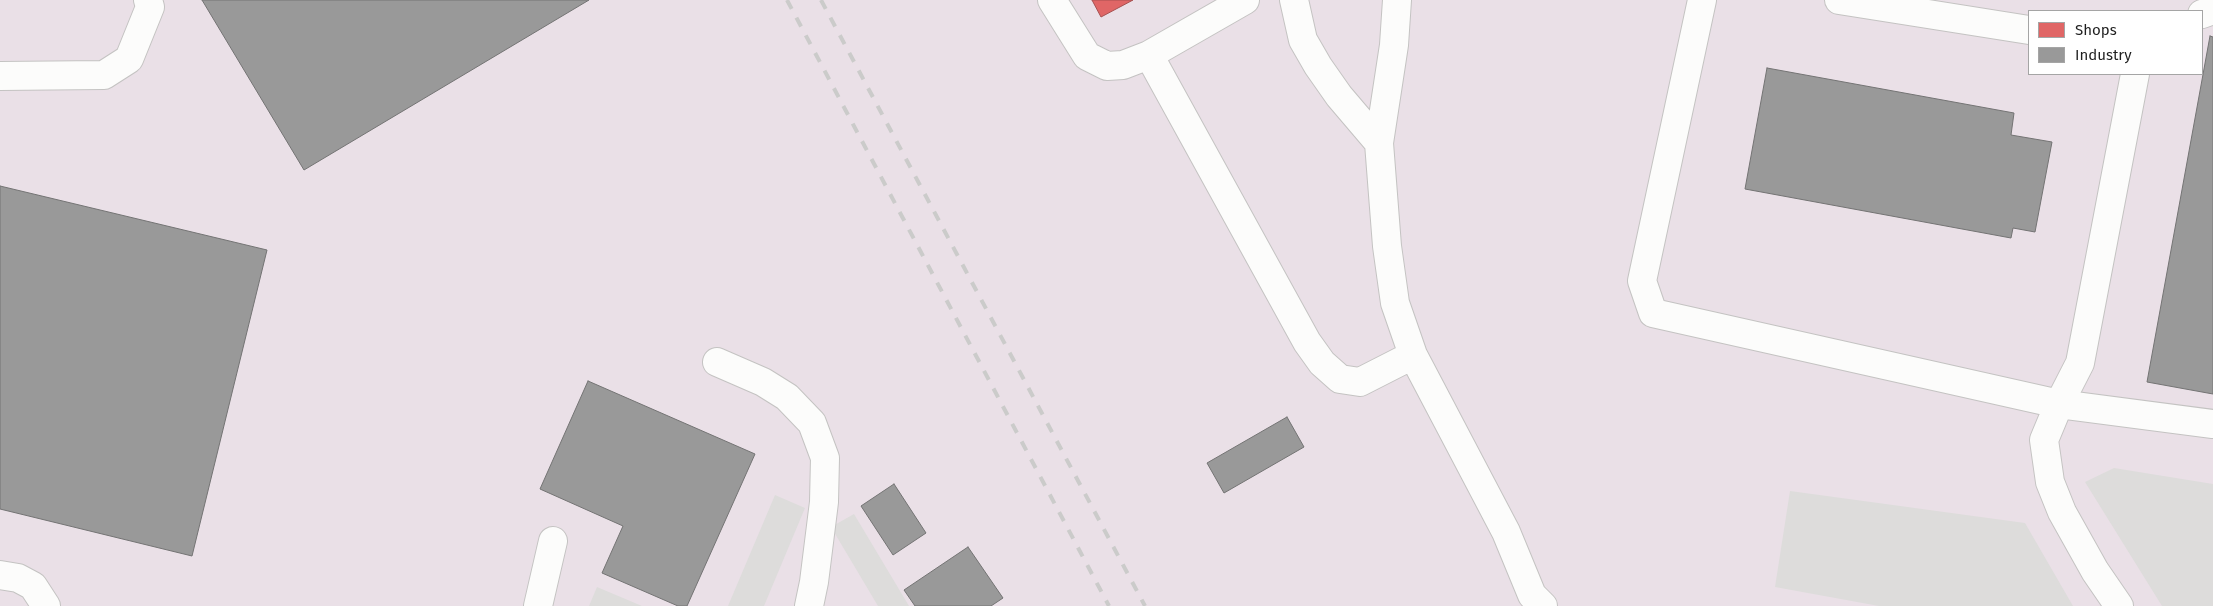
<!DOCTYPE html>
<html>
<head>
<meta charset="utf-8">
<style>
  body { margin:0 }
  #map { position:relative; width:2213px; height:606px; overflow:hidden; background:#edeae7; font-family:"Fira Sans",sans-serif }
  canvas { display:block }
  .legend { position:absolute; left:2028px; top:10px; width:175px; height:65px; box-sizing:border-box; background:#fff; border:1px solid #a5a5a5; margin:0; padding:6px 9px; list-style:none; font-size:15px; color:#1f1f1f }
  .legend li { display:flex; align-items:center; gap:10px; height:25px }
  .legend b { width:25px; border:1px solid #a5a5a5 }
</style>
</head>
<body>
<div id="map">
<canvas width="2213" height="606"></canvas>
<ul class="legend">
<li><b style="height:14px;background:#e06666"></b>Shops</li>
<li><b style="height:14px;background:#999"></b>Industry</li>
</ul>
</div>
<script>
const g = document.querySelector('canvas').getContext('2d');
g.lineJoin = 'round';
function fill(path, color) { g.fillStyle = color; g.fill(path, 'evenodd'); }
const shape = rows => new Path2D(rows.map(r => 'M' + r).join(''));
function strokePath(path, color, width, dash) { g.strokeStyle = color; g.lineWidth = width; g.lineCap = dash ? 'butt' : 'round'; g.setLineDash(dash || []); g.stroke(path); }
const industrial = shape([
  [0,0,2213,0,2213,606,0,606],
  [2029,11,2202,11,2202,74,2029,74]
]);
const parking = shape([
  [2114,468,2213,484,2213,606,2162,606,2085,482],
  [1790,491,2025,523,2073,606,1879,606,1775,587],
  [775,495,805,508,764,606,728,606],
  [854,514,909,606,878,606,831,527],
  [597,587,642,606,589,606]
]);
const shops = shape([
  [1092,0,1133,0,1101,17,1092,0]
]);
const industry = shape([
  [202,0,589,0,304,170,202,0],
  [2210,36,2213,37,2213,394,2147,382,2210,36],
  [1767,68,2014,113,2011,135,2052,142,2035,232,2013,228,2011,238,1745,189,1767,68],
  [0,186,267,250,192,556,0,509,0,186],
  [588,381,755,454,687,606,678,606,602,573,623,526,540,489,588,381],
  [1287,417,1304,447,1224,493,1207,463,1287,417],
  [894,484,926,533,893,555,861,506,894,484],
  [968,547,1003,598,991,606,915,606,904,590,968,547]
]);
const minor = shape([
  [1052,0,1087,56,1107,66,1123,65,1149,55,1245,0],
  [1294,0,1303,40,1318,66,1339,96,1379,143],
  [1397,0,1394,45,1379,143,1387,246,1395,303,1413,355,1506,532,1532,595,1543,606],
  [1702,0,1642,281,1653,313,2059,404,2213,424],
  [1839,0,2029,30],
  [2202,14,2213,10],
  [1149,55,1307,342,1322,363,1340,379,1360,382,1413,355],
  [0,76,104,75,129,59,150,7,148,0],
  [717,362,763,382,787,397,812,423,825,458,824,502,814,582,809,606],
  [0,575,18,578,33,586,46,606],
  [538,606,553,541],
  [2119,606,2095,571,2062,512,2050,482,2044,440,2059,404,2080,363,2135,74]
]);
const rail = shape([
  [787,0,1109,606],
  [821,0,1145,606]
]);
fill(industrial, '#eae0e7');
fill(parking, '#dddcdb');
fill(shops, '#e06666');
strokePath(shops, '#a65151', 1);
fill(industry, '#999');
strokePath(industry, '#747474', 1);
strokePath(minor, '#c4c3c2', 30);
strokePath(minor, '#fcfcfb', 28);
strokePath(rail, '#cbcbca', 4, [10, 10]);
</script>
</body>
</html>
